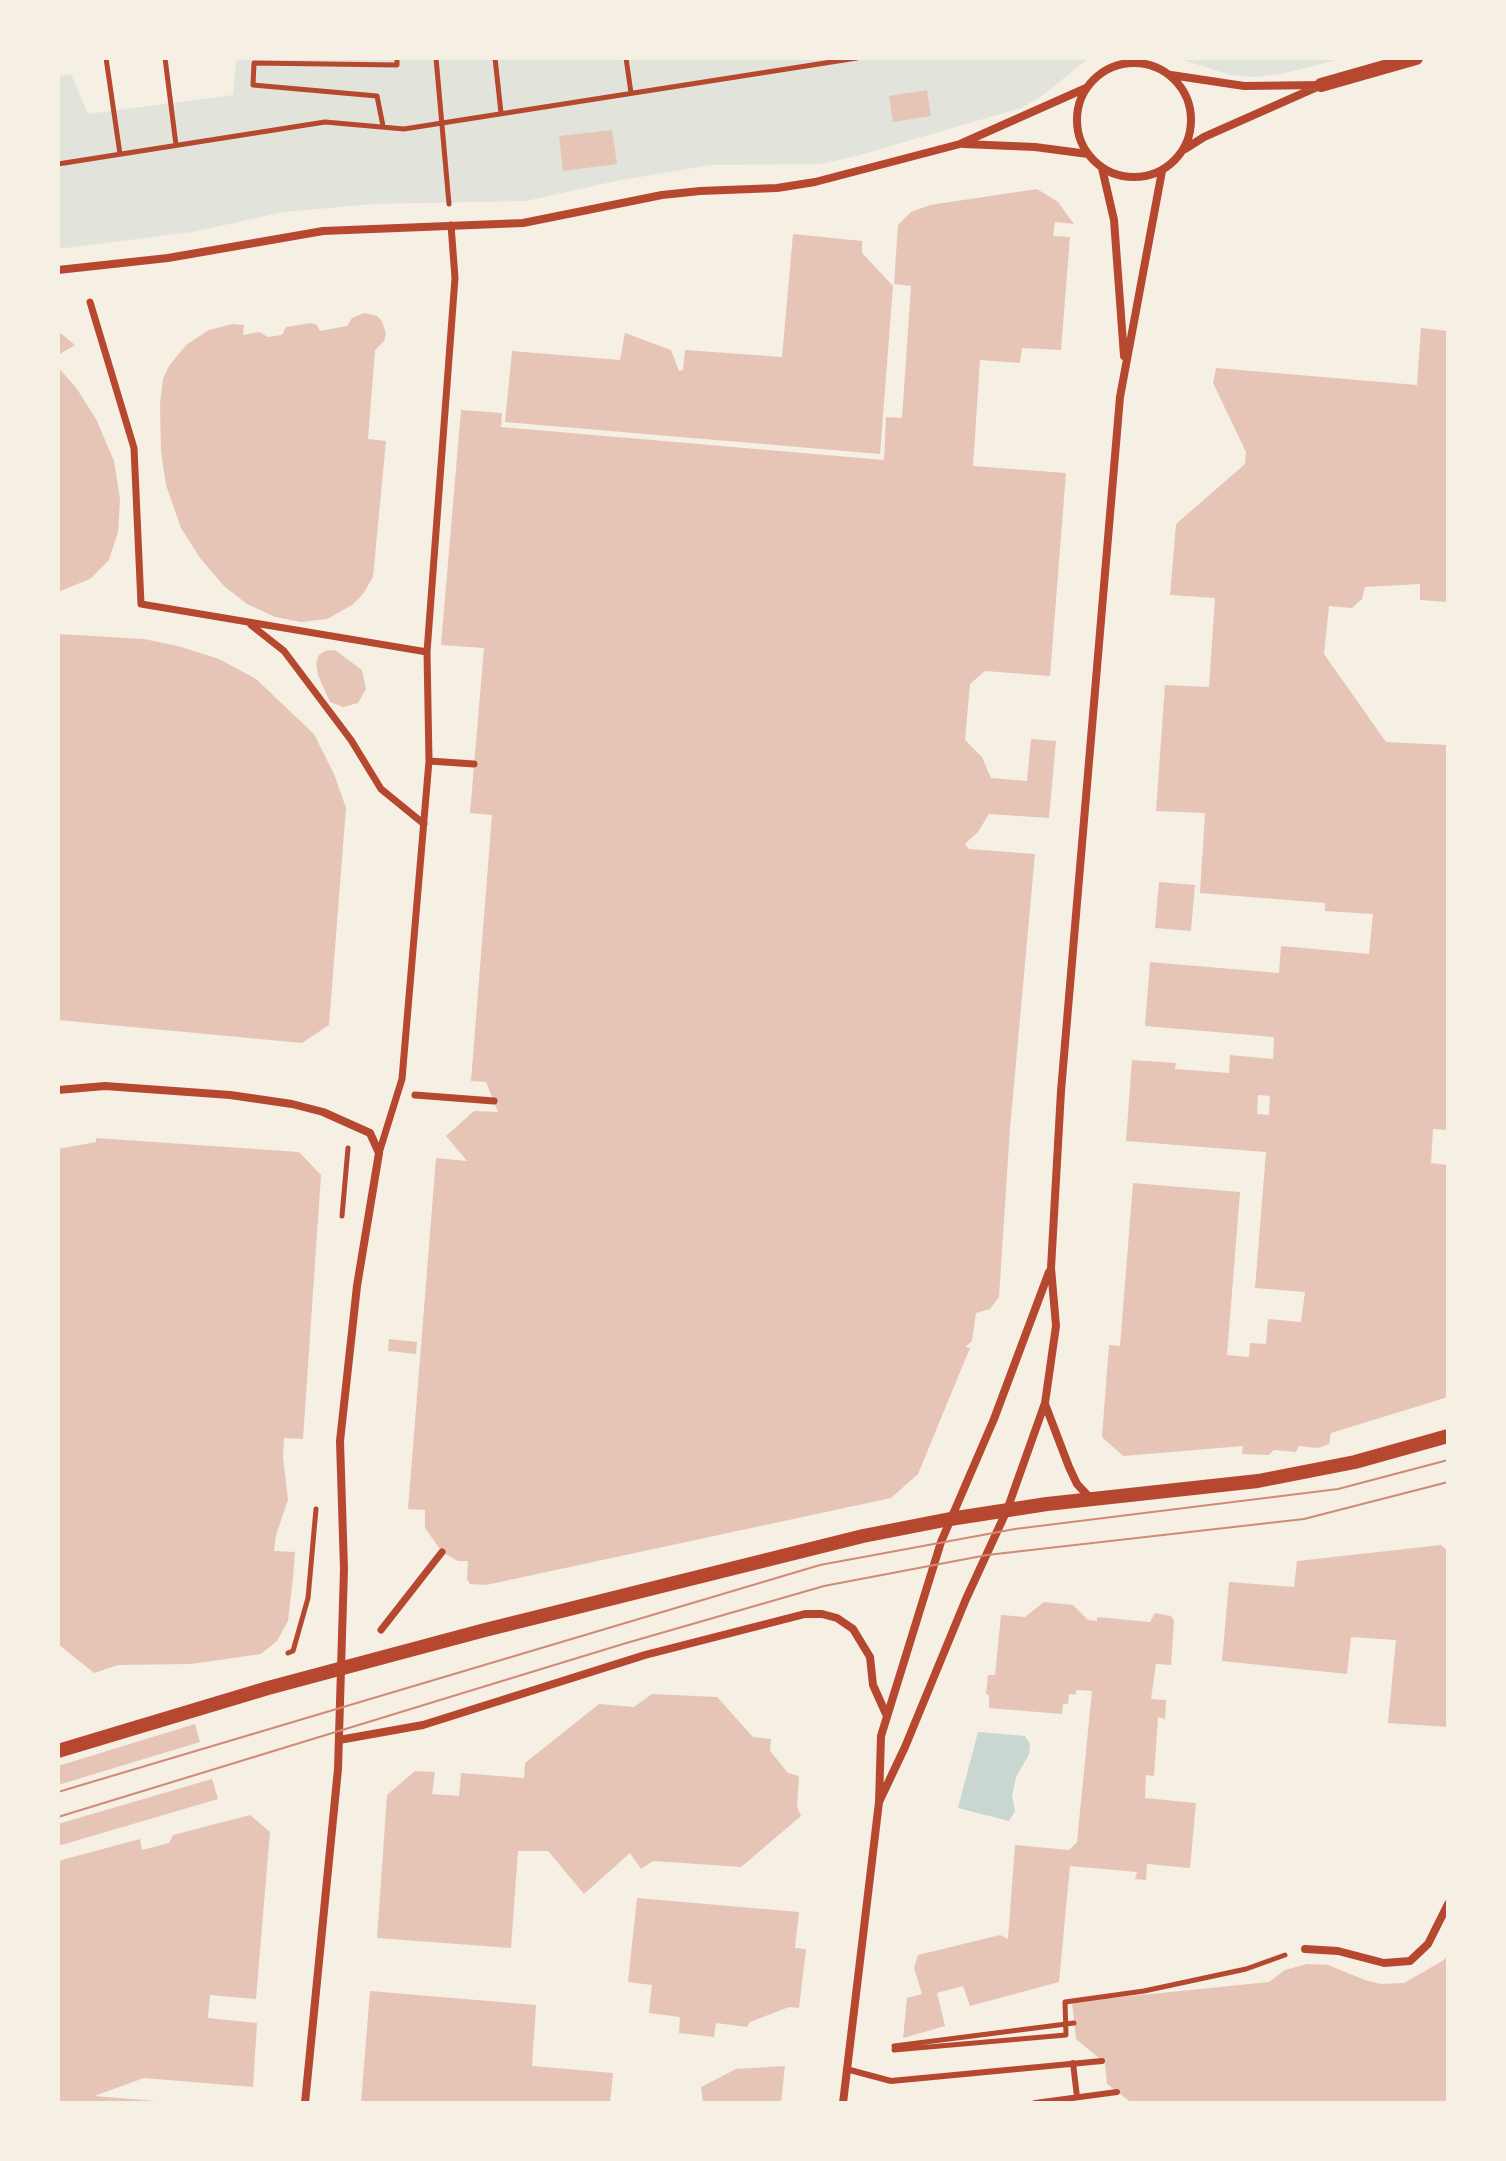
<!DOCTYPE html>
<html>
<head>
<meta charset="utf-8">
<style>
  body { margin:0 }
  #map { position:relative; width:1506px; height:2161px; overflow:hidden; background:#f6efe4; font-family:"Space Grotesk",sans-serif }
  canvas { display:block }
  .frame { position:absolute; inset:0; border:60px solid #f6efe4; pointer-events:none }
</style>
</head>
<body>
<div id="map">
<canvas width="1506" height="2161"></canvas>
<div class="frame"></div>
</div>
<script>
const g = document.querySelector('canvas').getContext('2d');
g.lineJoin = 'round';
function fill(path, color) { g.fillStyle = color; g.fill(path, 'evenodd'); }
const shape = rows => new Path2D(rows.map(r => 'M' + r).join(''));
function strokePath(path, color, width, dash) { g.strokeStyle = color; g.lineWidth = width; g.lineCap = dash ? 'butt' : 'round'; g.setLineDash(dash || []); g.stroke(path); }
const green = shape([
  [250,58,1089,58,1039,98,1021,108,860,155,821,164,711,165,616,181,526,201,374,204,284,212,192,232,58,249,58,76,71,74,88,114,233,95,236,61],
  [1177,58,1346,58,1281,74,1255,77,1230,75]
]);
const water = shape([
  [978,1732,1025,1736,1030,1744,1029,1754,1016,1777,1012,1796,1015,1811,1009,1821,958,1808]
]);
const building = shape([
  [927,90,931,116,893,122,889,96],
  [612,130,617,164,563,171,559,136],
  [1037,189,1058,202,1074,224,1055,222,1053,236,1070,237,1061,350,1022,348,1020,363,980,360,973,466,1066,473,1050,676,985,671,970,684,965,740,982,757,991,778,1027,781,1031,739,1056,741,1049,818,989,814,978,832,965,844,969,849,1035,854,1010,1128,999,1297,990,1309,976,1313,972,1341,965,1347,970,1348,918,1474,891,1498,486,1585,470,1584,467,1579,468,1561,458,1561,442,1552,425,1528,425,1510,408,1509,436,1158,467,1161,446,1136,474,1111,498,1112,486,1082,471,1081,492,815,470,813,484,648,441,645,461,410,502,413,501,427,884,460,886,417,902,418,911,286,894,284,898,225,911,212,930,205],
  [793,234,862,241,862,253,893,286,880,454,505,422,512,351,620,360,625,333,671,350,679,371,683,370,685,350,782,357],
  [364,313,377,316,382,321,386,334,384,341,375,350,368,439,386,441,373,577,363,594,352,605,327,619,301,622,275,617,247,604,224,586,200,558,181,528,166,485,161,452,160,404,163,379,169,366,186,345,209,330,232,324,244,325,243,335,259,332,268,337,282,335,286,327,311,323,317,325,320,331,347,326,352,318],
  [1421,328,1448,331,1448,602,1420,600,1420,584,1365,587,1362,599,1352,608,1329,606,1324,654,1386,742,1448,745,1448,1130,1433,1129,1431,1163,1448,1165,1448,1397,1331,1433,1329,1444,1318,1448,1299,1446,1296,1452,1274,1450,1269,1455,1242,1454,1243,1446,1123,1456,1102,1437,1109,1345,1120,1346,1133,1183,1240,1192,1227,1355,1249,1357,1250,1343,1266,1344,1268,1319,1301,1322,1305,1292,1255,1288,1266,1152,1126,1141,1132,1060,1176,1063,1175,1069,1229,1073,1230,1055,1273,1059,1274,1037,1145,1026,1150,962,1279,973,1281,946,1369,954,1373,914,1325,911,1325,903,1200,893,1205,813,1156,811,1165,685,1209,687,1215,598,1170,595,1176,524,1245,464,1246,452,1213,383,1216,368,1417,385],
  [1258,1095,1270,1096,1269,1115,1257,1114],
  [58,331,75,345,58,355],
  [58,367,77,389,96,419,114,461,120,499,118,532,109,560,90,579,58,592],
  [58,634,144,639,178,646,219,659,256,679,314,734,334,774,346,808,329,1025,302,1043,58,1020],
  [335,650,362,670,366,689,358,703,343,707,330,702,318,675,316,663,319,655,325,651],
  [1159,882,1195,885,1191,931,1155,928],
  [96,1138,299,1152,321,1175,303,1439,284,1438,283,1457,288,1500,276,1535,274,1551,295,1552,293,1578,288,1621,277,1641,261,1654,191,1664,118,1665,94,1673,58,1644,58,1149,96,1142],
  [389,1339,417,1342,416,1354,388,1351],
  [1441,1545,1448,1551,1448,1727,1388,1723,1396,1640,1351,1637,1347,1674,1222,1661,1229,1582,1294,1587,1297,1561],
  [1044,1602,1073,1605,1088,1620,1097,1621,1097,1617,1150,1622,1155,1613,1171,1616,1174,1621,1171,1665,1156,1664,1151,1699,1166,1700,1165,1719,1158,1717,1154,1776,1146,1775,1145,1798,1196,1803,1190,1868,1147,1864,1146,1880,1135,1879,1137,1872,1070,1866,1059,1982,970,2006,963,1986,937,1993,945,2026,903,2038,907,1998,922,1994,914,1968,918,1955,1000,1935,1008,1939,1015,1845,1069,1850,1077,1842,1092,1691,1077,1690,1075,1695,1069,1694,1068,1704,1063,1704,1062,1714,989,1708,989,1695,986,1694,988,1675,995,1675,1001,1615,1025,1617],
  [652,1694,717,1697,753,1737,771,1739,770,1751,788,1773,799,1776,797,1807,801,1816,741,1867,653,1861,641,1869,630,1853,584,1894,548,1851,518,1851,511,1948,377,1938,387,1795,415,1771,435,1772,432,1794,459,1796,461,1773,524,1778,525,1763,599,1704,634,1707],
  [195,1724,200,1742,58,1785,58,1766],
  [212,1779,218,1799,58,1846,58,1824],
  [250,1815,270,1832,256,1999,210,1995,208,2018,257,2023,253,2087,144,2078,94,2096,157,2101,157,2103,58,2103,58,1861,140,1839,142,1850,169,1843,173,1835],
  [637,1898,799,1912,795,1948,806,1949,799,2008,789,2007,750,2022,747,2027,716,2023,714,2037,679,2033,680,2017,649,2013,652,1985,628,1982],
  [1448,1954,1448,2103,1132,2103,1107,2084,1105,2063,1076,2039,1072,2002,1269,1982,1285,1970,1307,1964,1328,1965,1365,1980,1381,1984,1404,1983,1444,1960],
  [370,1991,536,2005,532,2066,613,2073,610,2103,361,2103],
  [785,2066,781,2103,703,2103,701,2087,736,2069]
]);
const path = shape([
  [106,58,120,154],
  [165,58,176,145],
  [436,58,449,204],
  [495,58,501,113],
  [626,58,631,93],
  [383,126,377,96,253,85,254,63,397,65,397,58],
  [58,164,325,122,404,129,857,58],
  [342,1216,348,1148],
  [288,1653,293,1651,308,1598,316,1509],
  [894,2046,1074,2023],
  [894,2050,1066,2035,1065,2002,1144,1991,1246,1969,1285,1955]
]);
const service = shape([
  [1073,2063,1077,2097],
  [846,2069,891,2081,1102,2061],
  [1035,2103,1117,2092]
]);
const pedestrian = shape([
  [90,302,134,448,141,604,427,652],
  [251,625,284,651,351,740,381,789,424,824],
  [429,761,474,764],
  [415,1095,494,1101],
  [379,1153,402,1079,429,761,427,652,455,278,451,225],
  [381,1630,442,1552]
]);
const minor = shape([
  '1077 120a57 57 0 1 1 114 0a57 57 0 1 1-114 0Z',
  [1171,75,1244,86,1321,85],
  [964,144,1035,147,1088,154],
  [1185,149,1204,137,1317,87],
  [1102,168,1114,220,1124,356],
  [58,270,168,258,323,231,523,223,662,195,700,191,777,188,815,182,960,144,1086,88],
  [58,1090,105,1086,230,1095,292,1104,323,1112,370,1133,379,1153,357,1286,340,1441,344,1569,338,1769,305,2103],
  [1045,1404,1069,1467,1077,1484,1091,1499],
  [339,1740,423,1725,645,1655,805,1614,822,1614,837,1618,853,1629,870,1657,873,1685,886,1714],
  [879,1802,905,1747,966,1599,1007,1510,1045,1403,1056,1326,1051,1268,1061,1091,1120,397,1162,171],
  [1305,1949,1338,1951,1384,1963,1410,1961,1428,1944,1448,1904],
  [843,2103,879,1802,881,1736,941,1542,994,1419,1049,1272]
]);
const tertiary = shape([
  [1321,85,1416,58],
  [58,1751,268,1688,485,1630,863,1536,950,1519,1047,1504,1258,1481,1355,1462,1448,1436]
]);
const tram = shape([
  [58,1792,820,1565,1015,1529,1338,1489,1448,1460],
  [58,1817,623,1644,824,1586,987,1555,1304,1519,1448,1482]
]);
fill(green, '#e2e4dc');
fill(water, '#c9d6d2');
fill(building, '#e6c5b7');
strokePath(path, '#b5482f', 5);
strokePath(service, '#b5482f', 6);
strokePath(pedestrian, '#b5482f', 7);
strokePath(minor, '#b5482f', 8);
strokePath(tertiary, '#b5482f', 14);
strokePath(tram, '#cf8b77', 2);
</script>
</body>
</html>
